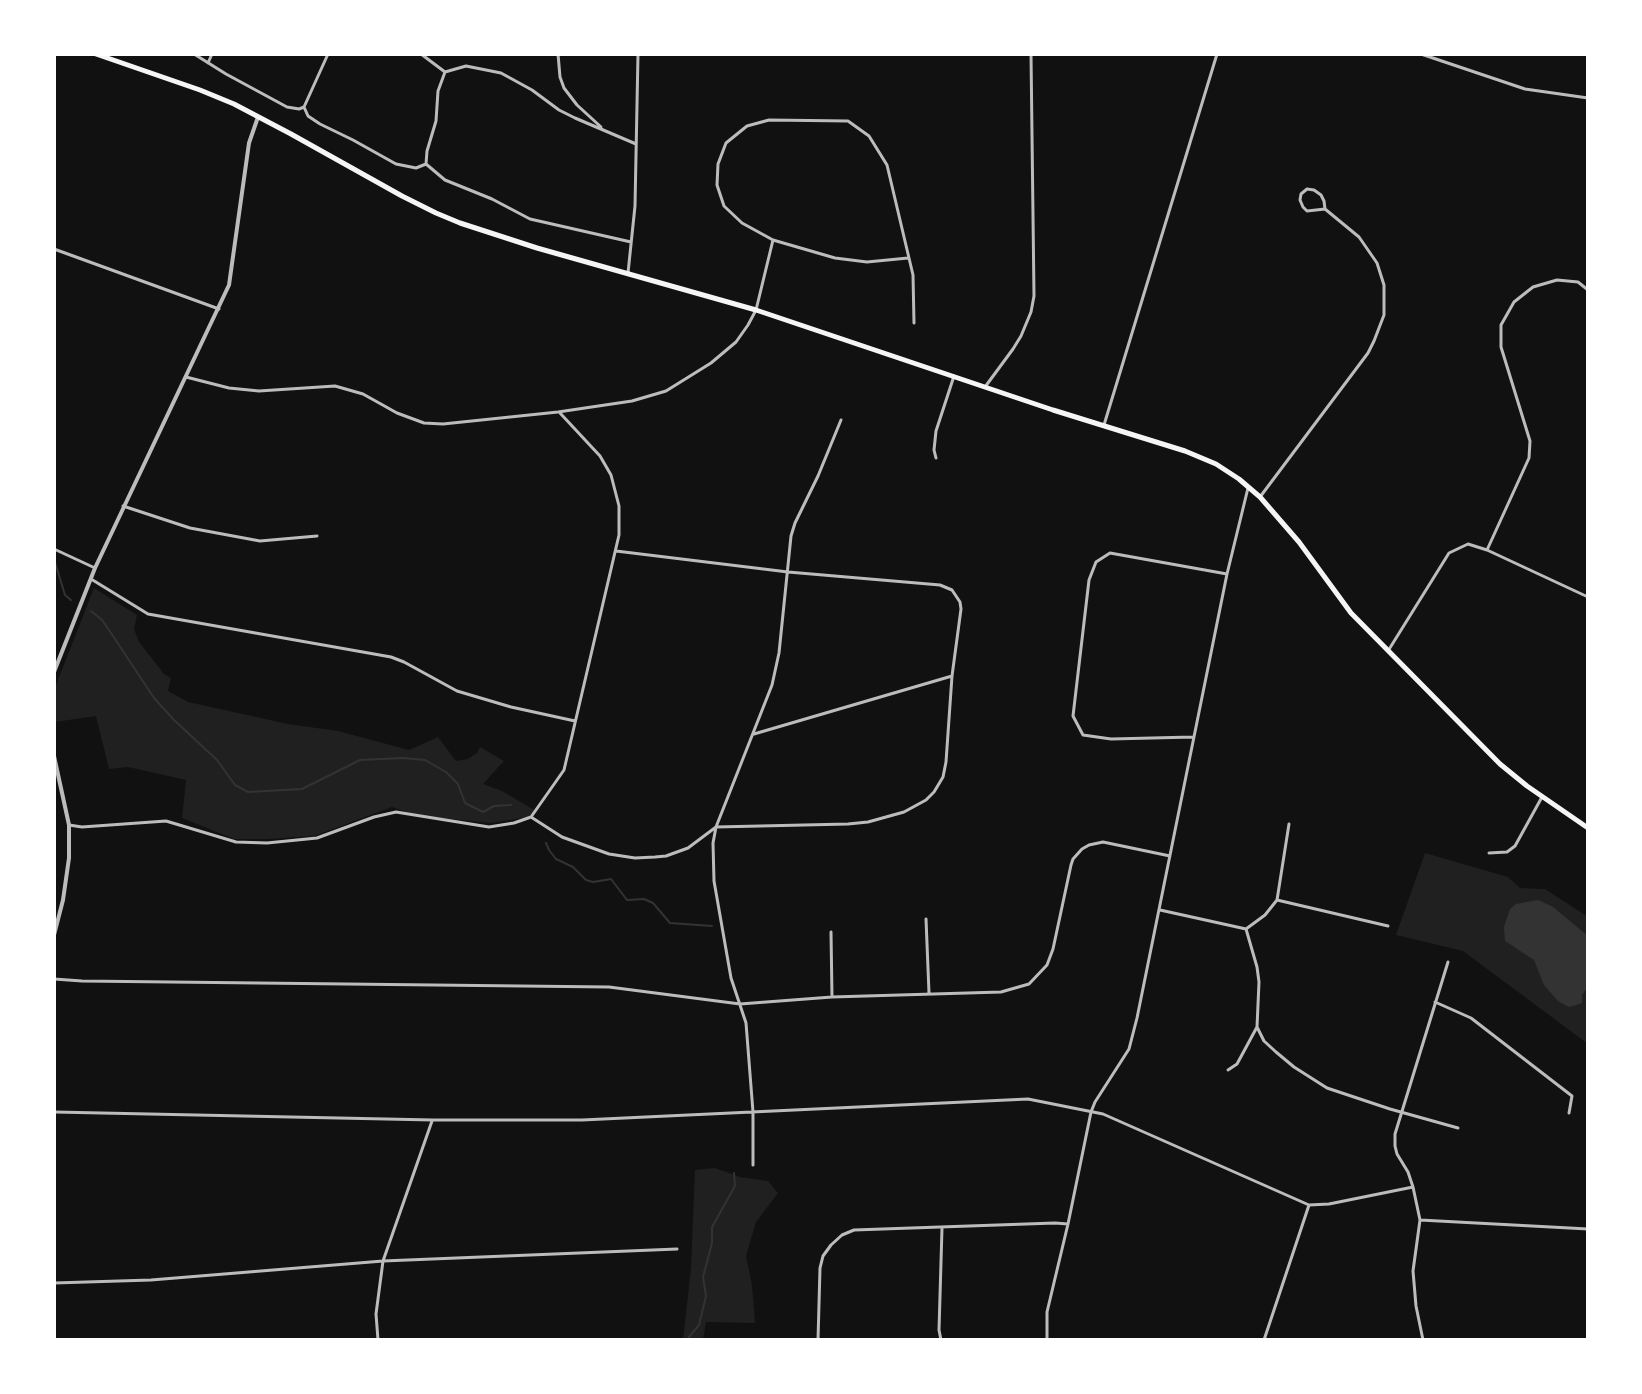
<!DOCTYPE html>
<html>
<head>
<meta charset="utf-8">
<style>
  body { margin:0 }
  #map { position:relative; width:1642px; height:1394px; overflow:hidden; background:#111; font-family:Poppins,sans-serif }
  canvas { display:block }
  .frame { position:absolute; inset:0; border:56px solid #fff; pointer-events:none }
</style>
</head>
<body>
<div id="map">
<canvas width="1642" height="1394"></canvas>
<div class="frame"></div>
</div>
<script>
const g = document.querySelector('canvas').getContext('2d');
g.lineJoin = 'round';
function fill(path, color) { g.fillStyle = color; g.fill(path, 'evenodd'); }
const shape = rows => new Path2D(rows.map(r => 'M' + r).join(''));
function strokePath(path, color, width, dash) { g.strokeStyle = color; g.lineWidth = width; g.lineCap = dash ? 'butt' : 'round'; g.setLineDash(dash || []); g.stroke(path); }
const green = shape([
  [94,588,137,615,134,629,139,642,164,674,171,678,168,691,188,702,288,724,338,731,409,750,438,737,456,761,468,759,477,753,480,747,504,761,483,784,502,791,536,811,528,817,491,823,440,818,406,812,392,807,314,836,267,839,234,839,182,818,186,780,128,767,109,769,96,716,55,722,54,690],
  [1425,853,1508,877,1520,888,1545,889,1588,917,1588,1044,1463,951,1396,935],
  [715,1168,740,1177,768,1181,778,1193,756,1222,746,1256,752,1285,755,1323,706,1322,703,1340,683,1340,691,1268,695,1170]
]);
const water = shape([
  [1538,900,1553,907,1588,936,1588,986,1582,995,1582,1003,1576,1005,1569,1007,1558,1001,1544,985,1534,960,1505,941,1504,927,1510,909,1516,904]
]);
const stream = shape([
  [54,559,65,595,71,600],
  [91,611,102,620,111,633,154,698,174,720,217,760,235,785,248,792,302,789,360,760,403,758,425,760,446,772,458,784,465,803,483,812,494,806,511,805],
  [546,843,549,850,556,859,573,867,586,880,593,882,611,879,627,900,644,899,653,903,670,923,712,926],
  [690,1340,689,1337,699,1325,706,1296,703,1277,712,1243,712,1227,735,1186,734,1173]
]);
const minor = shape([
  [194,54,226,74,287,107,299,109,304,107],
  [421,54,445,72],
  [558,54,560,77,564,88,577,105,601,127],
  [1421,54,1525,89,1588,98],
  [208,63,212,54],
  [445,72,466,66,501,73,532,90,559,110,575,118,636,144],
  [304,107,308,116,320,124,353,140,396,164,416,168,426,164],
  [304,107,328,54],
  [426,164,445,180,492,199,530,219,631,242],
  [426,164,427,151,436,121,438,91,445,72],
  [54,249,219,309],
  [908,258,867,262,835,258,773,240,742,223,724,206,717,185,718,164,726,143,747,126,769,120,848,121,869,136,887,165,913,275,914,323],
  [628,273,635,206,638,54],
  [186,377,229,388,259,391,335,386,363,394,397,413,424,423,443,424,558,412,632,401,666,391,711,363,736,342,748,325,756,310,773,240],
  [985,387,1013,349,1021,336,1031,312,1034,296,1031,54],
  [1104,425,1217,54],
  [936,458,934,450,936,431,954,376],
  [1260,497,1368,353,1374,341,1384,315,1384,285,1377,263,1359,237,1325,209,1307,211,1303,207,1300,200,1301,194,1307,189,1314,190,1321,195,1324,201,1325,209],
  [123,506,190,528,260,541,317,536],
  [54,549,95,568],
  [1487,550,1588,597],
  [91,579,148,614,391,657,404,662,457,691,511,707,575,721],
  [1388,651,1449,553,1468,544,1487,550,1529,458,1530,441,1501,347,1501,325,1514,302,1533,287,1557,280,1578,282,1588,290],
  [754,734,952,676],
  [1193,737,1111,739,1083,735,1073,716,1089,580,1096,562,1110,553,1227,574],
  [531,817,564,770,619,535,619,506,611,475,600,456,560,413],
  [69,825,82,827,166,821,236,842,267,843,317,838,374,817,396,812,489,827,514,823,531,817,562,837,609,854,635,858,655,857,666,856,688,848,716,827,848,824,868,822,904,812,926,800,934,792,943,777,946,762,952,676,961,609,960,602,952,590,940,585,788,572,616,551],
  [1489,853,1507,852,1515,846,1542,797],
  [1277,900,1289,824],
  [1160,910,1246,929],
  [926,919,929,993],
  [1246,929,1257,967,1259,982,1257,1027,1264,1041,1276,1052,1294,1067,1327,1088,1390,1109,1458,1128],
  [1246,929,1265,915,1277,900,1388,926],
  [831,932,832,997],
  [54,979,82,981,609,987,740,1004,832,997,1001,992,1029,984,1047,965,1053,949,1071,865,1073,859,1082,849,1089,845,1103,842,1170,856],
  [1435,1002,1471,1018,1572,1096,1569,1113],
  [1228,1070,1237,1064,1257,1027],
  [54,1112,433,1120,582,1120,1028,1099,1103,1114,1309,1205,1329,1204,1413,1187],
  [753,1165,753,1112,746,1023,731,978,714,881,713,843,716,827,772,685,779,653,791,536,795,523,818,476,841,420],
  [1420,1220,1588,1229],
  [54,1283,151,1280,383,1261,677,1249],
  [378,1340,376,1314,383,1261,432,1121],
  [818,1340,820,1268,823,1256,831,1245,842,1235,854,1230,1055,1223,1068,1224],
  [941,1340,939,1330,942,1228],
  [1047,1340,1047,1312,1068,1224,1091,1112,1095,1102,1129,1049,1137,1018,1227,574,1248,488],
  [1264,1340,1309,1205],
  [1423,1340,1416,1306,1413,1271,1420,1220,1413,1187,1408,1172,1397,1154,1395,1146,1395,1134,1448,962]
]);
const tertiary = shape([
  [54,672,95,568,229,285,249,143,258,117],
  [54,756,69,825,69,858,63,900,54,935]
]);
const secondary = shape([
  [96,54,200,90,234,104,291,134,402,196,436,213,460,223,537,248,756,310,1053,410,1185,451,1216,464,1239,479,1260,497,1299,542,1351,613,1500,764,1527,786,1588,828]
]);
fill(green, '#202020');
fill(water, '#333');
strokePath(stream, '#333', 2);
strokePath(minor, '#bcbcbc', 3);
strokePath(tertiary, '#bcbcbc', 4);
strokePath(secondary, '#f5f5f5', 5);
</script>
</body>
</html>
